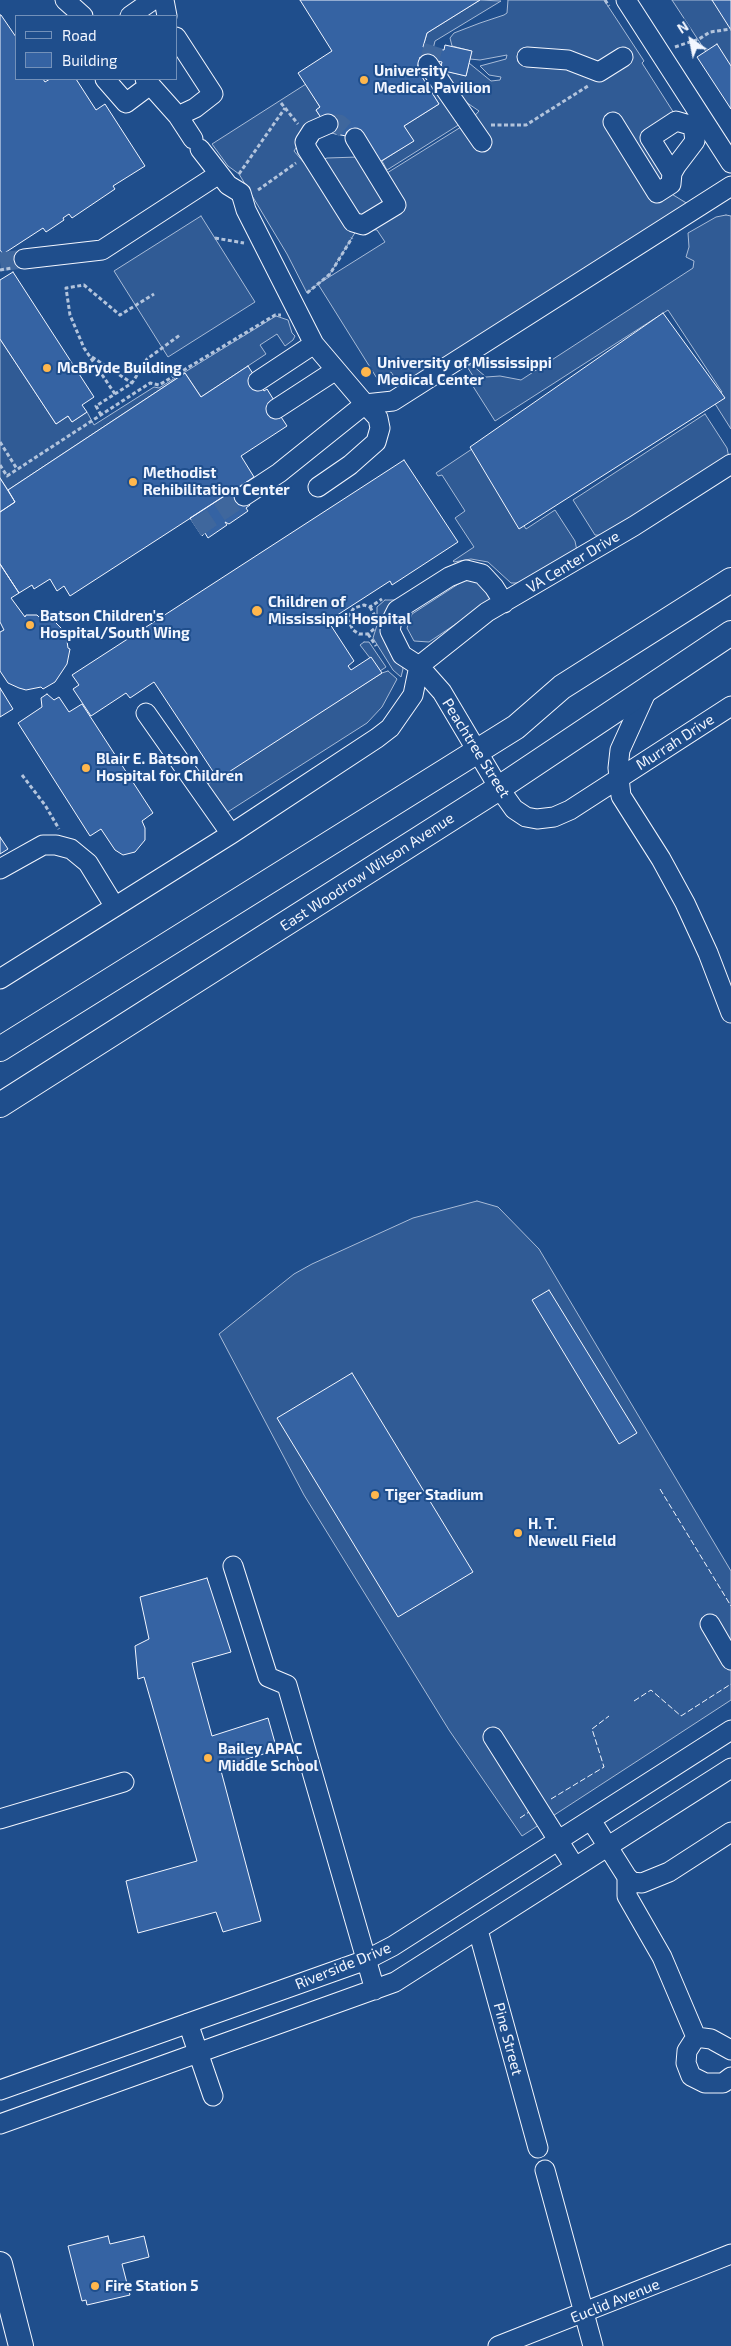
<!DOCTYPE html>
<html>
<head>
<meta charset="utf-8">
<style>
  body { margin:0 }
  #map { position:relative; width:731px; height:2346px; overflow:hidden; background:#1f4e8c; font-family:"Exo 2",sans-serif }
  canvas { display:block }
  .legend { position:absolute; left:15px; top:15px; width:162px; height:65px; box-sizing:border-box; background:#1f4e8c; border:1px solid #7391ba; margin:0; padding:6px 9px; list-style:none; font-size:15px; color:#f2f6ff }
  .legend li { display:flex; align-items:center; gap:10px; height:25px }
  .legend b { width:25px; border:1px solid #7391ba }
  .north { position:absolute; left:666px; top:15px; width:50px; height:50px; -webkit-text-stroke:4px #1f4e8c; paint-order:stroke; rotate:327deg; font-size:14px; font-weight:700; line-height:20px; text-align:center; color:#f2f6ff }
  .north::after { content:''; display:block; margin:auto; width:18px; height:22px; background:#f2f6ff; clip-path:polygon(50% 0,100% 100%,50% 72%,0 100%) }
</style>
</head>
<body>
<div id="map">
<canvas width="731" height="2346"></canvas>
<ul class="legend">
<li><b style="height:6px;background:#1f4e8c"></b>Road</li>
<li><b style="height:14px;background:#3563a3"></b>Building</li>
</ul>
<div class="north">N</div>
</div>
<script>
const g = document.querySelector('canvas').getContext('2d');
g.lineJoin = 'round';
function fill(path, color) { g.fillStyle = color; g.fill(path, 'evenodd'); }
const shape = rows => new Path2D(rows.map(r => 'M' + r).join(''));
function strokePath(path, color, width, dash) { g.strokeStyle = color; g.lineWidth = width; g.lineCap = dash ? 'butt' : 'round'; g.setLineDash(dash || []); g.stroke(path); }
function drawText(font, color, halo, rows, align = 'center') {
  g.font = font + ' "Exo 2",sans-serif'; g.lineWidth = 4; g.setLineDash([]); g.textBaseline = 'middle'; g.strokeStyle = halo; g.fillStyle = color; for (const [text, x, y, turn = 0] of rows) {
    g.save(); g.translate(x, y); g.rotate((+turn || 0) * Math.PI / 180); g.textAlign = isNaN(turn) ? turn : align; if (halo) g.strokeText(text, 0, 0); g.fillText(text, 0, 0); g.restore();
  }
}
const built = shape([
  [480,0,501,1,435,41,433,49,423,47,427,33,480,0],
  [508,0,604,0,644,61,642,63,679,121,647,145,669,182,670,193,688,204,401,387,391,372,378,380,318,284,307,293,287,254,239,174,228,166,212,144,306,84,320,107,316,110,323,121,310,127,294,151,317,178,324,159,327,158,358,157,387,173,469,122,479,111,463,100,446,71,466,76,469,63,491,81,500,80,501,77,489,75,480,66,506,59,507,55,480,60,470,59,471,51,452,46,450,38,454,33,480,23,504,15,507,13,508,0],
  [350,227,377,230,385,242,318,284,330,274,356,231,350,227],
  [672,0,731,0,731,90,672,0],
  [421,57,430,59,468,119,387,170,382,161,413,141,404,126,439,104,417,69,421,57],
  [726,215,731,216,731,429,712,399,722,392,668,310,495,421,469,380,473,376,466,365,472,365,486,377,500,376,521,380,693,268,694,261,686,257,689,247,688,233,716,217,726,215],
  [201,216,255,302,168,357,114,271,201,216],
  [276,316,288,320,292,333,295,336,293,340,285,346,277,334,260,345,266,354,201,397,185,373,8,490,0,478,0,339,56,424,68,416,72,422,87,412,94,425,154,387,159,388,276,316],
  [705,414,727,448,729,458,610,536,595,535,573,500,705,414],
  [475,447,526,529,555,510,575,541,577,551,519,583,511,583,488,562,471,559,454,562,453,561,474,547,455,518,465,511,442,475,438,476,436,473,475,447],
  [466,579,476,579,491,597,490,601,429,642,414,641,407,628,412,614,466,579],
  [385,600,395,600,403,669,401,677,393,670,373,638,377,625,377,607,385,600],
  [364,642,369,642,386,667,380,671,360,645,364,642],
  [388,671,397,679,382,707,367,723,226,813,206,785,382,673,388,671],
  [477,1201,498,1207,539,1249,731,1571,731,1700,522,1836,449,1730,304,1495,219,1334,294,1274,312,1264,413,1218,477,1201]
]);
const building = shape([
  [300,0,480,0,427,33,423,47,444,50,445,45,472,51,466,76,440,70,442,62,420,57,417,69,439,104,404,126,414,141,378,163,356,138,331,133,316,110,320,107,298,73,332,51,300,0],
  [712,0,731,0,731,30,712,0],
  [0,15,1,15,16,37,16,79,43,79,45,82,50,79,76,79,96,110,105,104,145,166,113,186,115,189,72,218,69,214,63,218,64,220,46,232,43,228,3,254,0,250,0,15],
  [717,44,731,66,731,109,697,57,717,44],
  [13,272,94,397,82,405,87,412,72,422,68,416,56,424,0,339,0,280,13,272],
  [663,313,725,398,519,529,470,447,663,313],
  [248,366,264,391,267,389,275,402,272,403,287,426,241,456,254,477,70,596,64,586,57,591,50,579,34,589,32,585,19,593,0,564,0,512,15,502,8,490,185,373,201,397,248,366],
  [404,460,458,542,392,585,390,581,328,621,354,661,348,666,351,670,371,657,382,673,218,779,154,682,130,698,126,693,91,716,73,689,79,685,72,675,404,460],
  [0,478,15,502,0,512,0,478],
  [238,487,250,505,246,508,248,511,229,524,225,522,227,525,208,538,205,533,202,536,190,518,238,487],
  [0,564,19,593,11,598,25,617,26,615,37,615,39,617,41,615,51,620,52,622,55,622,63,630,62,633,66,634,68,648,70,649,67,664,55,682,43,689,41,687,26,690,19,688,8,683,0,671,0,632,4,630,0,622,0,564],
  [0,688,13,709,0,717,0,688],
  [47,694,54,700,59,697,69,712,82,704,153,813,142,821,145,828,145,840,135,852,123,855,115,850,101,829,90,836,18,723,42,707,41,698,47,694],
  [0,837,8,849,0,854,0,837],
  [549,1290,637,1433,619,1444,532,1300,549,1290],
  [352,1373,473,1572,398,1617,277,1418,352,1373],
  [207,1578,231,1652,192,1663,212,1736,268,1718,277,1750,220,1767,261,1921,223,1932,216,1912,138,1933,126,1881,197,1861,144,1677,138,1679,135,1646,149,1639,140,1597,207,1578],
  [108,2236,110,2244,144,2236,149,2257,122,2264,130,2295,87,2305,86,2300,82,2301,68,2246,108,2236]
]);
const minorTunnel = shape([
  [428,64,434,45],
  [328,124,339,124,355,138],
  [0,262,24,259],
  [196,528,244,496]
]);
const path = shape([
  [605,0,609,6],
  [675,47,699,39,710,32,731,29],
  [281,103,298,124],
  [491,125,526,125,588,86],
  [239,174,285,108],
  [258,190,296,163],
  [215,238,244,243],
  [0,270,12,268],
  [307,293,330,274,352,238],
  [92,357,132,383],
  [115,394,84,348,70,315,66,288,84,285,120,315,154,294],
  [101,415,96,406,132,383,147,359,180,335],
  [0,442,17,469],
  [0,465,7,476,150,383,159,385,275,315,281,315],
  [370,607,375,616],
  [374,629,368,634,359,634,353,630,347,618,354,608,364,605,370,607,382,599],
  [368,634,376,646],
  [22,775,45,805,59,829]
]);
const minor = shape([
  [65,0,83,16],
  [164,0,167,16],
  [626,0,731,163],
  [130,16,153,0],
  [176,37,213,94,195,108,178,116],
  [527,57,568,60,599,72,623,57],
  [428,64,482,142],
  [105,79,126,103,150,85],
  [145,79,178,116,193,139],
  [613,122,657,193,671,184,672,173,676,166,695,141,693,126],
  [328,124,312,131,305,142,307,149,353,222,363,225,396,205,355,138],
  [650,138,676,121,693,126,703,120],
  [650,138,672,173],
  [200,149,228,185,241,193,246,210,314,344,365,404,279,473,244,496],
  [24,259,102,250,219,174],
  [258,381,314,344],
  [365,404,393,401,731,186],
  [276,409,336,370],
  [318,487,350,465,376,442,380,428,378,418,365,404],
  [504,603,494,587,482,574,466,570,449,577,397,610,392,620,390,631,402,655,419,666,442,692,499,788,514,809,526,817,537,819,554,817,570,810,731,706],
  [419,666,487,612,634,526,731,464],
  [649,686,620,750,618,768,621,796,661,859,685,903,708,953,731,1013],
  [146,713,231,834],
  [0,869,43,845,56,845,71,849,88,863,115,907],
  [0,979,231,834,377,738,390,728,413,695,419,666],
  [233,1566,268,1677,287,1685,375,1990],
  [710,1624,731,1660],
  [493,1737,575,1867],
  [0,1819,124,1782],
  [591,1820,627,1877,632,1882,642,1883,669,1872,731,1832],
  [627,1877,627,1896,662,1957,696,2037,687,2051,686,2063,691,2076,705,2083,723,2083,731,2077],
  [478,1930,538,2148],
  [188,2023,213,2096],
  [696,2037,711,2039,731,2050],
  [0,2090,366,1960,393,1946,731,1730],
  [0,2124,395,1982,731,1768],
  [545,2170,593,2346],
  [498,2346,731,2254]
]);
const major = shape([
  [0,1049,516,727,562,687,731,580],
  [0,1105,499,788,731,633],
  [0,2264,21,2346]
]);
const fence = shape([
  [660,1489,731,1606],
  [634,1701,651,1690,681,1716,731,1684],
  [551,1799,604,1767,592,1729,609,1716],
  [520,1818,529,1812]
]);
const markers = [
  [364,80,5,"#ffb74d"],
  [47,368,5,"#ffb74d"],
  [366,372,6,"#ffb74d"],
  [133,482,5,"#ffb74d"],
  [257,611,6,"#ffb74d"],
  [30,625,5,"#ffb74d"],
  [86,768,5,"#ffb74d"],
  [375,1495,5,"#ffb74d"],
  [518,1533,5,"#ffb74d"],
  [208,1758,5,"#ffb74d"],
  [95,2286,5,"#ffb74d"]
];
const poiNames = [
  ["University",374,71],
  ["Medical Pavilion",374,88],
  ["University of Mississippi",377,363],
  ["Medical Center",377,380],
  ["McBryde Building",57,368],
  ["Methodist",143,473],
  ["Rehibilitation Center",143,490],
  ["Children of",268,602],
  ["Mississippi Hospital",268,619],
  ["Batson Children's",40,616],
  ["Hospital/South Wing",40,633],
  ["Blair E. Batson",96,759],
  ["Hospital for Children",96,776],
  ["Tiger Stadium",385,1495],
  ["H. T.",528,1524],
  ["Newell Field",528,1541],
  ["Bailey APAC",218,1749],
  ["Middle School",218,1766],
  ["Fire Station 5",105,2286]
];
const streetNames = [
  ["VA Center Drive",573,562,-31],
  ["Murrah Drive",675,742,-33],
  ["Peachtree Street",476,748,58],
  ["East Woodrow Wilson Avenue",367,872,-33],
  ["Riverside Drive",343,1966,-22],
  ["Pine Street",508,2039,75],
  ["Euclid Avenue",615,2301,-22]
];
fill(built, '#305b95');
strokePath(built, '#a8bbd7', 1);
fill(building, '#3563a3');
strokePath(building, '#f2f6ff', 1);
strokePath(minorTunnel, '#3f679d', 19, [19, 9]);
strokePath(minor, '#f2f6ff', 21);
strokePath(major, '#f2f6ff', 26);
strokePath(path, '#b3c4dc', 3, [4, 2.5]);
strokePath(minor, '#1f4e8c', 19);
strokePath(major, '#1f4e8c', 24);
strokePath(fence, '#f2f6ff', 1, [6, 2.5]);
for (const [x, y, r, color] of markers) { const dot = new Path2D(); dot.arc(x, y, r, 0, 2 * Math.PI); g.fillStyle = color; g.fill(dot); strokePath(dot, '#1f4e8c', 2); }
drawText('bold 15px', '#f2f6ff', '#1f4e8c', poiNames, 'left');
drawText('15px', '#f2f6ff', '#1f4e8c', streetNames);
</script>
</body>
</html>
